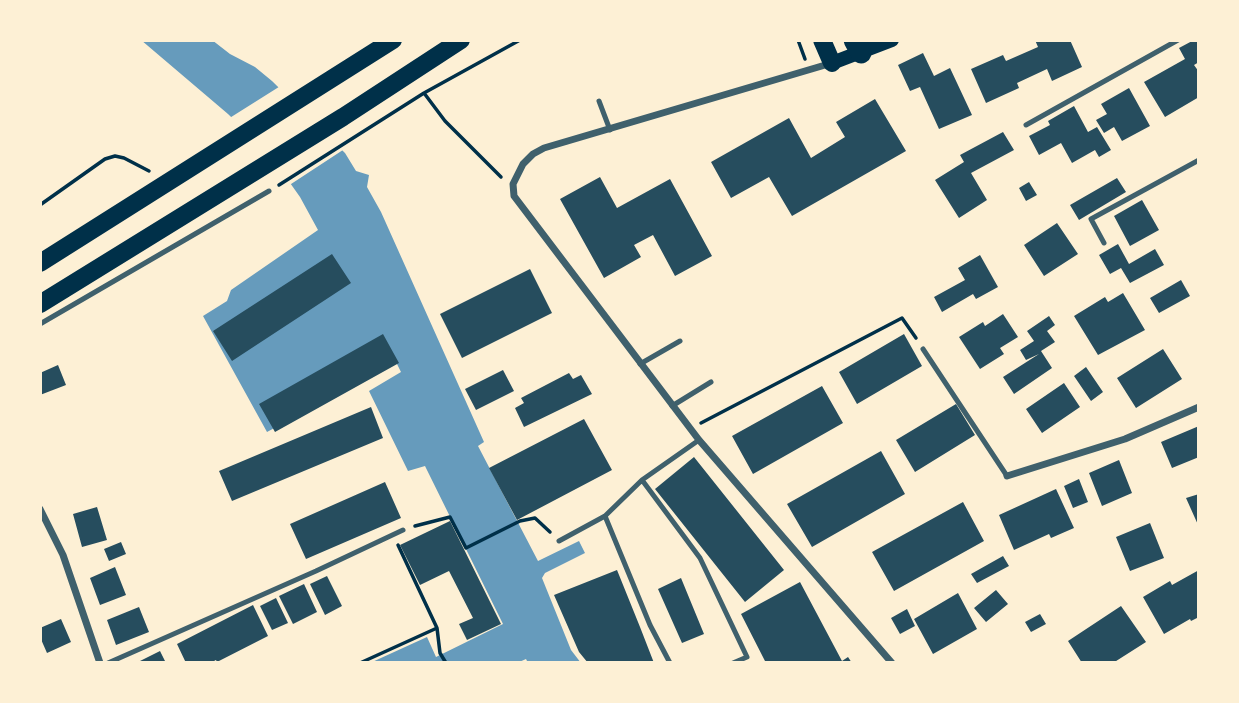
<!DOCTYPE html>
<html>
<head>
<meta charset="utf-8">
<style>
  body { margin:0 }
  #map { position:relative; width:1239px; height:703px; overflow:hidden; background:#fdf0d5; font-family:"PT Sans",sans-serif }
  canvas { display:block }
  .frame { position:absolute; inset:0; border:42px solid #fdf0d5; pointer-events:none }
</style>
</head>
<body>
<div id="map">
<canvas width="1239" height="703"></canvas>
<div class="frame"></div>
</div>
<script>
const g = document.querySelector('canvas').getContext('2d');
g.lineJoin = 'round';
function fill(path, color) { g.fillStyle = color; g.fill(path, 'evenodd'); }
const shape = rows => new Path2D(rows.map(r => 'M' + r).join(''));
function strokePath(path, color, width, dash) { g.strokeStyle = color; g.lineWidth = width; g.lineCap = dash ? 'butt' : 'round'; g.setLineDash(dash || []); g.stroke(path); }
const water = shape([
  [141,40,212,40,230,54,255,67,272,81,345,153,356,171,369,175,367,187,381,212,484,442,478,446,538,561,579,541,585,553,545,573,542,578,571,650,581,663,528,663,526,659,517,663,370,663,427,637,436,657,503,624,425,466,408,471,369,391,401,372,396,362,267,432,203,316,227,301,231,290,318,230,300,197,271,156,228,114]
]);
const pier = shape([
  [282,85,346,148,288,186,268,159,228,119]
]);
const building = shape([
  [1035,40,1070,40,1082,67,1052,81,1047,69,1017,83,1019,88,986,103,971,69,1003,55,1006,61,1038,47],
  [1194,40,1199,40,1199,62,1194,65,1199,72,1199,97,1165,117,1144,82,1185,59,1179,48],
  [923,53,934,76,950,68,972,115,939,129,920,87,910,91,898,65],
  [1129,88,1150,126,1122,141,1114,127,1104,133,1096,120,1107,114,1101,104],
  [875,99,906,151,792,216,769,177,731,198,711,162,789,118,811,158,845,137,836,122],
  [1074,106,1088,132,1097,127,1111,150,1099,157,1095,150,1072,163,1061,143,1039,155,1029,136,1050,125,1048,121],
  [1003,132,1014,150,971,173,987,200,959,218,935,180,964,162,960,155],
  [600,177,617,208,670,179,712,256,675,276,653,235,634,245,641,257,604,278,560,199],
  [1117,178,1126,192,1079,220,1070,205],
  [1029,182,1037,195,1026,201,1019,188],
  [1142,200,1159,230,1130,246,1114,216],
  [1057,223,1078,254,1044,276,1024,245],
  [1118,244,1129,264,1155,249,1164,265,1130,283,1121,268,1110,274,1099,255],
  [332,254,351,283,232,361,213,331],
  [980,255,998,287,976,299,973,294,942,312,934,297,965,280,958,268],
  [530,269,552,313,462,358,440,314],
  [1181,280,1190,296,1159,313,1150,298],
  [1123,293,1145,330,1098,355,1074,316,1105,297,1108,302],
  [1003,314,1018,337,1000,348,1004,354,980,369,959,337,983,322,985,326],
  [1049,316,1055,325,1047,331,1055,342,1041,351,1052,368,1014,394,1003,377,1039,354,1026,360,1020,350,1034,341,1027,331],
  [383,334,399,363,275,432,259,404],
  [904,334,922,366,857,404,839,372],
  [1163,349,1182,379,1136,408,1117,378],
  [58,365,66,385,40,395,40,373],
  [1086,367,1103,392,1091,401,1074,376],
  [503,370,514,391,476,410,465,389],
  [569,373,573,379,581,375,592,394,524,427,515,408,524,403,521,398],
  [1064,383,1080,407,1042,433,1026,409],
  [822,386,843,423,753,474,732,436],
  [956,404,975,435,915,472,896,440],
  [371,407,383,438,232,501,219,471],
  [584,419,612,470,517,520,489,468],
  [1199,426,1199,457,1172,468,1161,442],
  [881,451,905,494,812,547,787,504],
  [694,457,784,570,745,602,655,489],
  [1119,460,1132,493,1102,506,1089,473],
  [1079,479,1088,502,1073,508,1064,486],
  [385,482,401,518,306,559,290,524],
  [1056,489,1074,528,1051,538,1049,534,1014,550,999,515],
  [1199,494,1199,527,1186,498],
  [963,502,984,541,894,591,872,552],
  [97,507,107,540,82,547,73,514],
  [450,521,501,624,467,640,459,624,473,618,449,571,420,585,400,545],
  [1150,523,1164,558,1130,571,1116,537],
  [121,542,126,554,109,561,104,549],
  [1003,556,1009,566,977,583,971,574],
  [115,567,126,595,100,605,90,578],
  [617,570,640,627,654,663,588,663,579,652,554,595],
  [1199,570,1199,617,1191,621,1190,619,1164,634,1143,597,1170,581,1172,585],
  [327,576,342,606,325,615,310,584],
  [681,578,704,634,682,643,658,589],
  [800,582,842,661,848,657,852,663,766,663,741,614],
  [304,584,317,612,293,624,279,596],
  [996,590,1008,604,986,622,974,608],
  [958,593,977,629,933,654,914,619],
  [276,598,288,623,272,630,260,606],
  [253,605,268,636,217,662,216,660,210,663,186,663,177,644],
  [1121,606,1146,642,1113,663,1082,663,1068,641],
  [139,607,149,632,116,645,107,620],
  [907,609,915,626,900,634,891,618],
  [1040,614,1046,624,1031,632,1025,622],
  [61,619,71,642,47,653,40,637,40,628],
  [160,651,166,663,136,663]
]);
const path = shape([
  [798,40,805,59],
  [424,93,445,121,501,177],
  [279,185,424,93,520,40],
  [40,205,105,159,115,156,124,158,149,171],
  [701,423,902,318,916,338],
  [415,526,450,517,466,548,520,521,535,518,550,532],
  [437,628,440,653,446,663],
  [360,663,437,628,398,545]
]);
const service = shape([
  [599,101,610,130],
  [1026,125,1178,40],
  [1104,243,1091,219,1199,160],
  [40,324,269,191],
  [923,349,1007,476],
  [640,364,680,341],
  [672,406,711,382],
  [699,440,642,480,700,558,747,657,733,663],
  [642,480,605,516,650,625,670,663],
  [559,541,605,516],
  [108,663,316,571,403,530]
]);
const minor = shape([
  [832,63,544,148,533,154,523,164,513,184,514,196,699,440,892,663],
  [1007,476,1125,439,1199,407],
  [40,509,63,555,100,663]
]);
const secondary = shape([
  [832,63,892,40]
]);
const primary = shape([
  [822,40,832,63],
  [40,263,393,40],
  [40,304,343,117,461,40]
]);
const motorway = shape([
  [854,40,861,53]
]);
fill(water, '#669bbc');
fill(pier, '#fdf0d5');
fill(building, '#264d5e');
strokePath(path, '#003049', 3.5);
strokePath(service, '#3f606c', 5);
strokePath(minor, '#3f606c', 7);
strokePath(secondary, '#003049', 14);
strokePath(primary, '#003049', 18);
strokePath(motorway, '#003049', 21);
</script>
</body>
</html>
